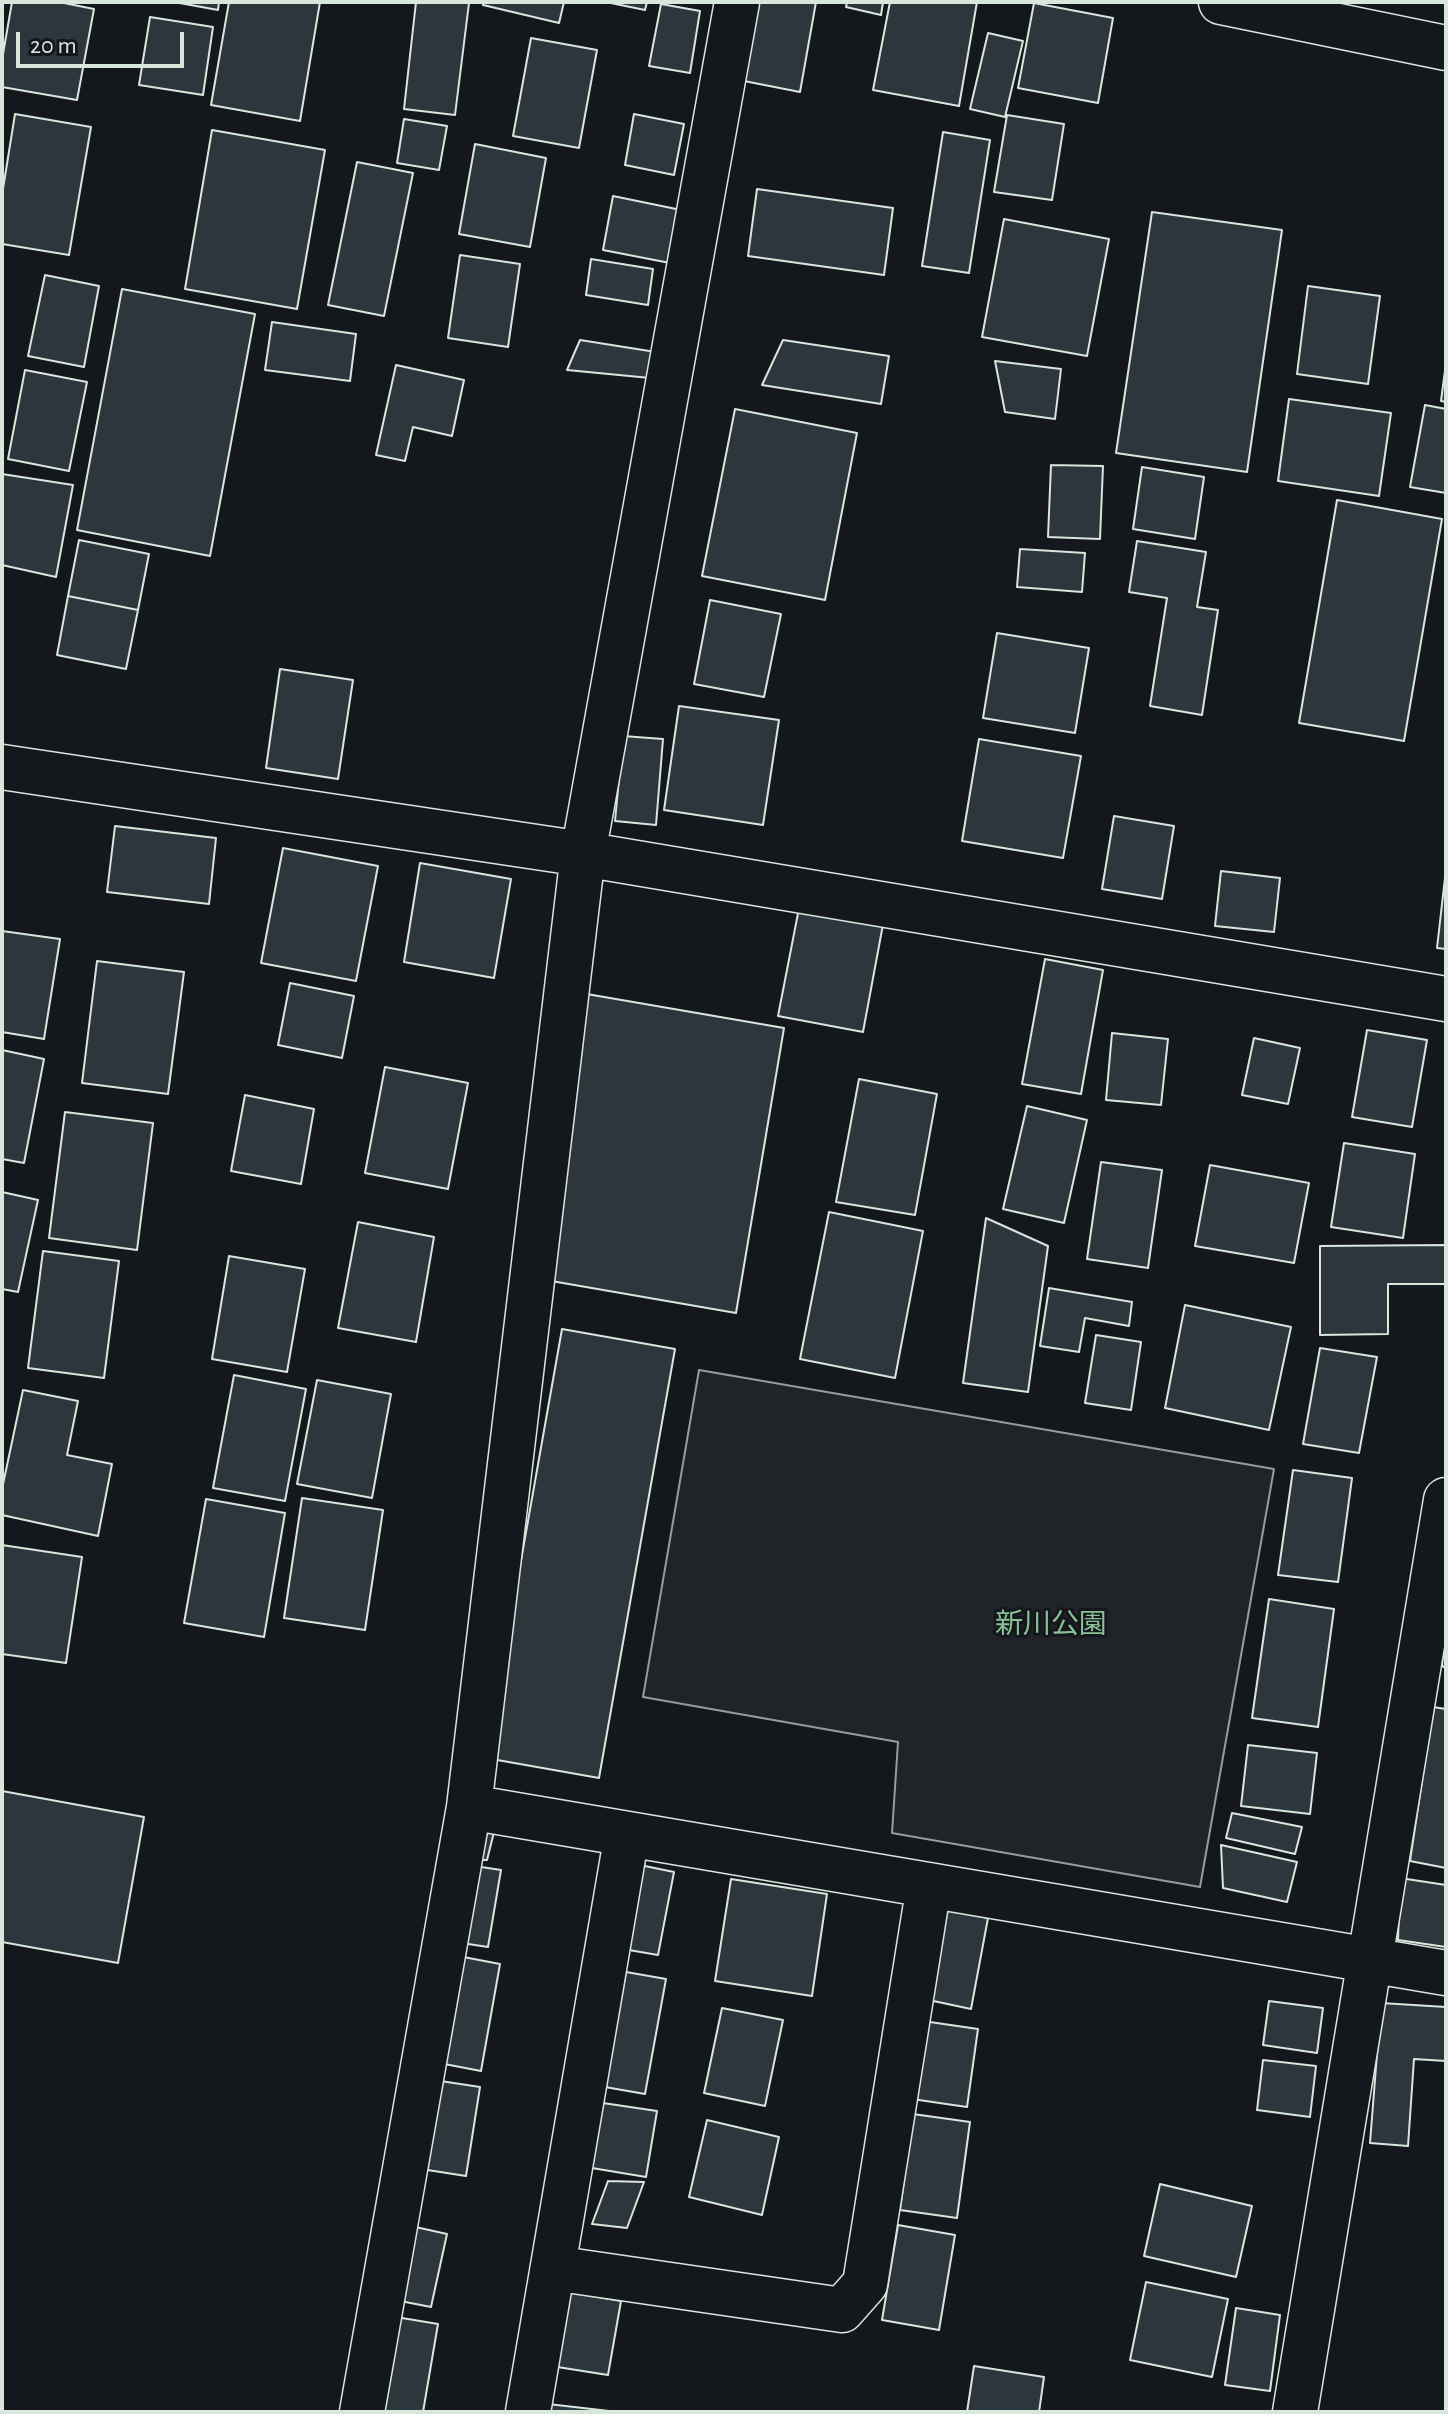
<!DOCTYPE html>
<html>
<head>
<meta charset="utf-8">
<style>
  body { margin:0 }
  #map { position:relative; width:1448px; height:2414px; overflow:hidden; background:#14181c; font-family:"Alegreya Sans",sans-serif }
  canvas { display:block }
  .frame { position:absolute; inset:0; border:4px solid #d8e6dc; pointer-events:none }
  .scale { position:absolute; left:16px; top:32px; width:168px; height:36px; box-sizing:border-box; border:4px solid #d8e6dc; border-top:0; padding-left:10px; font-size:24px; line-height:28px; white-space:nowrap; color:#d8e6dc; -webkit-text-stroke:6px #14181c; paint-order:stroke }
</style>
</head>
<body>
<div id="map">
<canvas width="1448" height="2414"></canvas>
<div class="frame"></div>
<div class="scale">20 m</div>
</div>
<script>
const g = document.querySelector('canvas').getContext('2d');
g.lineJoin = 'round';
function fill(path, color) { g.fillStyle = color; g.fill(path, 'evenodd'); }
const shape = rows => new Path2D(rows.map(r => 'M' + r).join(''));
function strokePath(path, color, width, dash) { g.strokeStyle = color; g.lineWidth = width; g.lineCap = dash ? 'butt' : 'round'; g.setLineDash(dash || []); g.stroke(path); }
function drawText(font, color, halo, rows, align = 'center') {
  g.font = font + ' "Alegreya Sans","Noto Sans JP",sans-serif'; g.lineWidth = 6; g.setLineDash([]); g.textBaseline = 'middle'; g.strokeStyle = halo; g.fillStyle = color; for (const [text, x, y, turn = 0] of rows) {
    g.save(); g.translate(x, y); g.rotate((+turn || 0) * Math.PI / 180); g.textAlign = isNaN(turn) ? turn : align; if (halo) g.strokeText(text, 0, 0); g.fillText(text, 0, 0); g.restore();
  }
}
const green = shape([
  [699,1370,1274,1469,1200,1887,892,1833,898,1742,643,1697,699,1370]
]);
const building = shape([
  [12,2,59,2,94,9,77,100,2,87,2,60,12,2],
  [174,2,219,2,218,10,174,2],
  [229,2,320,2,300,121,211,105,229,2],
  [416,2,469,3,455,115,404,109,416,2],
  [483,2,564,2,559,23,483,5,483,2],
  [606,2,647,2,645,10,606,2],
  [755,2,816,2,800,92,739,80,755,2],
  [847,2,883,2,881,15,846,7,847,2],
  [890,2,977,2,959,106,873,90,890,2],
  [1034,3,1113,18,1098,103,1018,88,1034,3],
  [661,4,700,11,690,73,649,66,661,4],
  [150,17,213,27,203,95,139,85,150,17],
  [988,33,1023,41,1005,117,970,109,988,33],
  [531,38,597,50,579,148,513,136,531,38],
  [15,114,91,127,69,255,2,244,2,195,15,114],
  [634,114,684,124,674,175,625,165,634,114],
  [1007,115,1064,124,1052,200,994,192,1007,115],
  [404,119,447,126,439,170,397,163,404,119],
  [212,130,325,150,297,309,185,289,212,130],
  [943,132,990,140,969,273,922,266,943,132],
  [475,144,546,158,530,247,459,234,475,144],
  [357,162,413,173,384,316,328,305,357,162],
  [757,189,893,208,884,275,748,256,757,189],
  [613,196,681,210,670,263,603,250,613,196],
  [1152,212,1282,230,1247,472,1116,453,1152,212],
  [1004,219,1109,239,1087,356,982,337,1004,219],
  [460,255,520,264,508,347,448,338,460,255],
  [591,259,653,269,648,305,586,295,591,259],
  [45,275,99,286,84,367,28,356,45,275],
  [1308,286,1380,296,1368,384,1297,374,1308,286],
  [122,289,255,314,210,556,77,530,122,289],
  [272,322,356,334,350,381,265,370,272,322],
  [580,340,662,353,650,378,567,370,580,340],
  [783,340,889,356,881,404,762,385,783,340],
  [995,361,1061,369,1055,419,1005,412,995,361],
  [1446,363,1446,402,1441,401,1446,363],
  [396,365,464,380,452,436,413,427,405,461,376,455,396,365],
  [25,370,87,382,69,471,8,459,25,370],
  [1289,399,1391,413,1379,496,1278,481,1289,399],
  [1425,405,1446,409,1446,493,1410,487,1425,405],
  [735,409,857,433,825,600,702,576,735,409],
  [1051,465,1103,466,1100,539,1048,537,1051,465],
  [1142,467,1204,477,1195,539,1133,529,1142,467],
  [2,474,73,485,56,577,2,565,2,474],
  [1337,500,1442,519,1404,741,1299,723,1337,500],
  [79,540,149,554,138,610,68,596,79,540],
  [1137,541,1206,552,1197,607,1218,610,1202,715,1150,706,1167,598,1129,592,1137,541],
  [1020,549,1085,553,1082,592,1017,587,1020,549],
  [68,596,138,610,126,669,57,655,68,596],
  [710,600,781,614,764,697,694,684,710,600],
  [997,633,1089,648,1075,733,983,718,997,633],
  [280,669,353,680,338,779,266,768,280,669],
  [679,706,779,720,763,825,664,810,679,706],
  [623,736,663,739,656,825,615,821,623,736],
  [979,739,1081,756,1063,858,962,841,979,739],
  [1114,816,1174,826,1162,899,1102,889,1114,816],
  [115,826,216,838,209,904,107,892,115,826],
  [283,848,378,866,356,981,261,963,283,848],
  [420,863,511,879,494,978,404,962,420,863],
  [1446,869,1446,949,1437,948,1446,869],
  [1221,871,1280,878,1274,932,1215,926,1221,871],
  [800,903,884,919,863,1032,778,1016,800,903],
  [2,931,60,939,44,1039,2,1032,2,931],
  [1045,959,1103,970,1081,1094,1022,1084,1045,959],
  [97,961,184,972,168,1094,82,1083,97,961],
  [290,983,354,996,342,1058,278,1045,290,983],
  [581,993,784,1028,736,1313,534,1278,581,993],
  [1367,1030,1427,1040,1412,1127,1352,1117,1367,1030],
  [1112,1033,1168,1039,1161,1105,1106,1100,1112,1033],
  [1254,1038,1300,1048,1288,1104,1242,1095,1254,1038],
  [2,1050,44,1059,24,1163,2,1159,2,1050],
  [385,1067,468,1083,448,1189,365,1173,385,1067],
  [859,1079,937,1094,915,1215,836,1202,859,1079],
  [245,1095,314,1109,301,1184,231,1171,245,1095],
  [1027,1106,1087,1120,1064,1223,1003,1209,1027,1106],
  [65,1112,153,1123,137,1250,49,1238,65,1112],
  [1344,1143,1415,1154,1403,1238,1331,1227,1344,1143],
  [1101,1162,1162,1170,1148,1268,1087,1259,1101,1162],
  [1210,1165,1309,1183,1294,1263,1195,1246,1210,1165],
  [2,1192,38,1200,18,1292,2,1289,2,1192],
  [829,1212,923,1231,895,1378,800,1359,829,1212],
  [986,1218,1048,1246,1028,1392,963,1383,986,1218],
  [358,1222,434,1237,416,1342,338,1328,358,1222],
  [1446,1245,1446,1284,1388,1284,1388,1334,1320,1335,1320,1246,1446,1245],
  [43,1251,119,1261,104,1378,28,1368,43,1251],
  [229,1256,305,1269,287,1372,212,1359,229,1256],
  [1049,1288,1132,1302,1129,1326,1085,1318,1079,1352,1040,1346,1049,1288],
  [1185,1305,1291,1327,1269,1430,1165,1408,1185,1305],
  [562,1329,675,1349,599,1778,486,1758,562,1329],
  [1096,1335,1141,1342,1131,1410,1085,1403,1096,1335],
  [1320,1348,1377,1357,1359,1453,1303,1444,1320,1348],
  [234,1375,306,1389,285,1501,213,1488,234,1375],
  [317,1380,391,1394,372,1498,297,1484,317,1380],
  [23,1390,78,1401,67,1455,112,1464,98,1536,2,1515,2,1489,23,1390],
  [1293,1470,1352,1478,1338,1582,1278,1575,1293,1470],
  [302,1498,383,1510,365,1630,284,1618,302,1498],
  [206,1499,285,1513,264,1637,184,1623,206,1499],
  [2,1545,82,1557,66,1663,2,1654,2,1545],
  [1269,1599,1334,1609,1318,1727,1252,1718,1269,1599],
  [1446,1622,1446,1668,1442,1666,1446,1622],
  [1433,1707,1446,1709,1446,1868,1410,1861,1433,1707],
  [1248,1745,1317,1753,1310,1814,1241,1806,1248,1745],
  [2,1791,144,1817,118,1963,2,1942,2,1791],
  [1232,1813,1302,1827,1295,1854,1226,1838,1232,1813],
  [476,1823,495,1828,487,1860,467,1860,476,1823],
  [1221,1845,1297,1862,1287,1902,1223,1888,1221,1845],
  [468,1865,501,1870,488,1947,455,1942,468,1865],
  [640,1865,674,1872,658,1955,623,1949,640,1865],
  [1400,1878,1446,1885,1446,1947,1398,1940,1400,1878],
  [731,1879,827,1894,812,1996,715,1981,731,1879],
  [941,1909,988,1918,971,2009,924,1999,941,1909],
  [453,1955,500,1964,481,2071,434,2062,453,1955],
  [626,1972,666,1979,645,2094,605,2087,626,1972],
  [1269,2001,1323,2008,1317,2053,1263,2045,1269,2001],
  [1381,2003,1446,2007,1446,2061,1414,2059,1408,2146,1370,2143,1381,2003],
  [722,2008,783,2020,765,2106,704,2093,722,2008],
  [923,2021,978,2029,967,2107,912,2099,923,2021],
  [1263,2060,1316,2066,1310,2117,1257,2110,1263,2060],
  [434,2080,480,2087,466,2176,421,2169,434,2080],
  [603,2103,657,2111,646,2177,592,2168,603,2103],
  [913,2114,970,2122,957,2218,900,2210,913,2114],
  [707,2120,779,2137,762,2215,689,2197,707,2120],
  [608,2181,644,2182,627,2228,592,2224,608,2181],
  [1160,2184,1252,2206,1236,2277,1144,2256,1160,2184],
  [898,2225,955,2235,939,2330,882,2320,898,2225],
  [411,2226,447,2234,431,2307,395,2300,411,2226],
  [1146,2282,1228,2299,1212,2377,1130,2360,1146,2282],
  [564,2291,621,2301,608,2375,551,2366,564,2291],
  [1236,2308,1280,2315,1270,2391,1225,2385,1236,2308],
  [396,2317,438,2324,423,2412,378,2412,396,2317],
  [974,2366,1044,2377,1039,2412,967,2412,974,2366],
  [548,2404,618,2412,547,2412,548,2404]
]);
const street = shape([
  [1221,2,1446,48],
  [2,767,583,854,1446,999],
  [469,1807,1446,1973],
  [553,2268,842,2310,865,2284,929,1885],
  [362,2412,469,1807,583,854,737,2],
  [528,2412,627,1834],
  [1295,2412,1446,1500]
]);
const parkNames = [
  ["新川公園",1051,1625]
];
fill(green, '#202428');
strokePath(green, '#939e99', 2);
fill(building, '#2c363c');
strokePath(building, '#d8e6dc', 2);
strokePath(street, '#d8e6dc', 47);
strokePath(street, '#14181c', 44);
drawText('28px', '#8ac095', '#14181c', parkNames);
</script>
</body>
</html>
